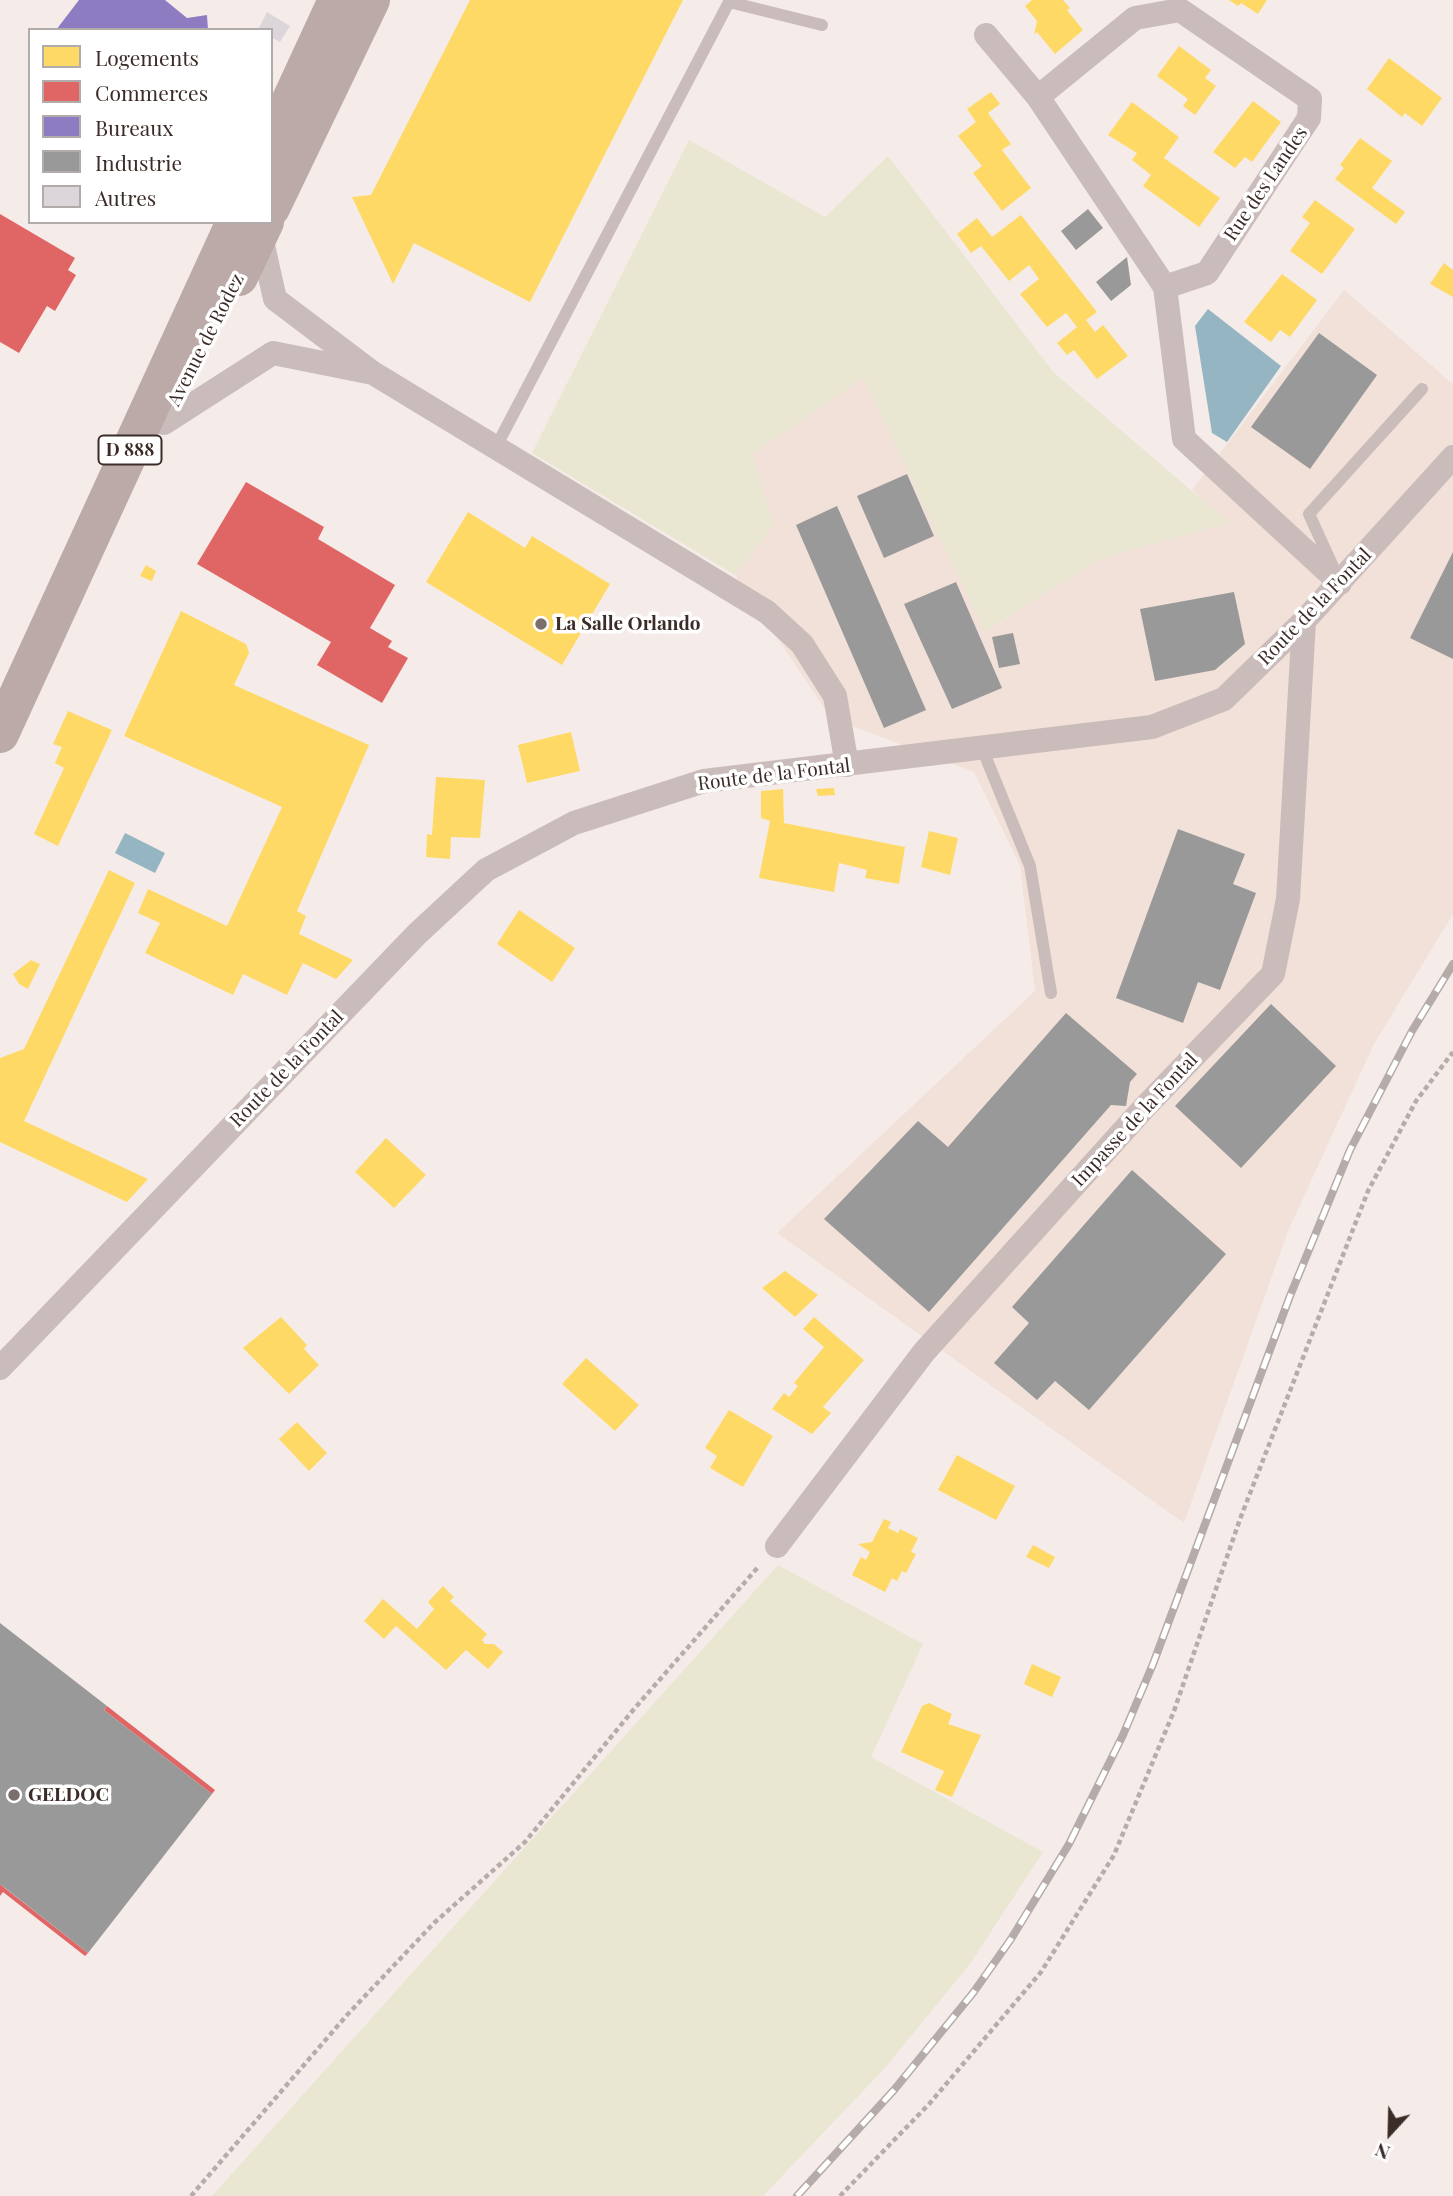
<!DOCTYPE html>
<html>
<head>
<meta charset="utf-8">
<style>
  body { margin:0 }
  #map { position:relative; width:1453px; height:2196px; overflow:hidden; background:#f5ece9; font-family:"Playfair Display",serif }
  canvas { display:block }
  .legend { position:absolute; left:28px; top:28px; width:245px; height:196px; box-sizing:border-box; background:#fff; border:2px solid #b1aba9; margin:0; padding:9px 12px; list-style:none; font-size:21px; color:#3b2c27 }
  .legend li { display:flex; align-items:center; gap:14px; height:35px }
  .legend b { width:35px; border:2px solid #b1aba9 }
  .north { position:absolute; left:1355px; top:2098px; width:70px; height:70px; -webkit-text-stroke:5px #fff; paint-order:stroke; rotate:202deg; font-size:19px; font-weight:700; line-height:28px; text-align:center; color:#3b2c27 }
  .north::after { content:''; display:block; margin:auto; width:24px; height:32px; background:#3b2c27; clip-path:polygon(50% 0,100% 100%,50% 72%,0 100%) }
</style>
</head>
<body>
<div id="map">
<canvas width="1453" height="2196"></canvas>
<ul class="legend">
<li><b style="height:19px;background:#ffd966"></b>Logements</li>
<li><b style="height:19px;background:#e06666"></b>Commerces</li>
<li><b style="height:19px;background:#8e7cc3"></b>Bureaux</li>
<li><b style="height:19px;background:#999"></b>Industrie</li>
<li><b style="height:19px;background:#dcd5da"></b>Autres</li>
</ul>
<div class="north">N</div>
</div>
<script>
const g = document.querySelector('canvas').getContext('2d');
g.lineJoin = 'round';
function fill(path, color) { g.fillStyle = color; g.fill(path, 'evenodd'); }
const shape = rows => new Path2D(rows.map(r => 'M' + r).join(''));
function strokePath(path, color, width, dash) { g.strokeStyle = color; g.lineWidth = width; g.lineCap = dash ? 'butt' : 'round'; g.setLineDash(dash || []); g.stroke(path); }
function drawText(font, color, halo, rows, align = 'center') {
  g.font = font + ' "Playfair Display",serif'; g.lineWidth = 7; g.setLineDash([]); g.textBaseline = 'middle'; g.strokeStyle = halo; g.fillStyle = color; for (const [text, x, y, turn = 0] of rows) {
    g.save(); g.translate(x, y); g.rotate((+turn || 0) * Math.PI / 180); g.textAlign = isNaN(turn) ? turn : align; if (halo) g.strokeText(text, 0, 0); g.fillText(text, 0, 0); g.restore();
  }
}
const industrial = shape([
  [1344,290,1453,384,1453,914,1374,1044,1288,1231,1184,1523,777,1233,1035,991,1020,865,974,772,831,718,735,575,774,525,752,454,863,378,986,631,1101,558,1228,523,1192,490]
]);
const green = shape([
  [689,140,825,217,888,156,1054,373,1229,523,1101,558,985,631,863,378,752,454,774,525,735,575,532,453],
  [778,1565,923,1644,871,1757,1043,1852,970,1964,884,2069,763,2196,212,2196]
]);
const water = shape([
  [1208,309,1281,366,1227,442,1212,433,1195,326],
  [125,833,165,853,155,873,115,853]
]);
const homes = shape([
  [470,0,683,0,530,302,414,243,393,284,352,197,371,195],
  [1032,0,1063,0,1070,8,1067,10,1083,30,1055,54,1037,32,1034,35,1037,21,1025,6],
  [1229,0,1267,0,1258,14,1241,3,1238,6],
  [1179,46,1211,70,1205,78,1216,86,1195,115,1183,106,1188,99,1157,76],
  [1389,58,1442,98,1422,126,1405,113,1402,117,1367,89],
  [991,92,1000,104,988,113,1011,144,1002,150,1031,188,1002,211,973,173,982,166,958,136,976,122,967,109],
  [1253,101,1281,122,1252,162,1245,157,1235,168,1213,152],
  [1132,102,1179,137,1164,158,1220,198,1199,227,1143,186,1151,175,1132,160,1137,153,1108,135],
  [1360,138,1392,161,1372,188,1405,212,1396,224,1335,179,1344,168,1340,165],
  [1315,200,1355,229,1322,274,1290,251,1310,223,1302,217],
  [1021,215,1097,312,1086,320,1095,332,1103,325,1128,356,1097,379,1074,350,1067,355,1057,343,1077,327,1066,313,1047,327,1020,294,1039,279,1029,265,1009,281,981,246,971,253,957,234,977,218,992,237],
  [1444,263,1453,270,1453,297,1430,284],
  [1282,274,1317,300,1290,337,1280,330,1271,342,1244,322],
  [468,512,525,548,532,536,610,584,562,665,426,582],
  [146,565,156,571,152,581,140,576],
  [181,611,246,644,249,653,234,685,369,745,297,911,306,916,299,934,353,960,336,979,303,963,287,995,243,974,233,995,145,953,160,923,138,913,148,889,227,926,282,807,124,736],
  [68,711,112,730,58,846,34,834,64,768,55,763,62,747,53,744],
  [571,732,580,771,527,783,518,745],
  [436,777,485,780,480,838,451,837,450,859,426,857,427,834,432,835],
  [834,788,835,795,818,796,816,789],
  [783,789,784,823,905,847,899,884,865,878,867,870,839,863,834,892,759,878,770,821,761,818,761,791],
  [929,831,958,838,950,875,921,867],
  [109,870,135,883,24,1121,148,1179,127,1202,0,1142,0,1058,24,1049],
  [519,910,575,948,552,982,497,944],
  [31,960,40,964,28,989,19,984,13,974],
  [386,1138,426,1175,394,1208,355,1172],
  [785,1271,818,1295,795,1317,762,1288],
  [281,1317,307,1345,304,1349,319,1365,289,1394,243,1348],
  [814,1317,864,1360,823,1407,831,1413,812,1434,772,1409,784,1393,789,1397,798,1386,794,1383,824,1347,803,1329],
  [586,1358,639,1405,615,1431,562,1384],
  [729,1410,773,1436,743,1487,710,1468,717,1456,705,1448],
  [297,1422,327,1453,309,1471,279,1439],
  [957,1455,1015,1486,996,1520,938,1490],
  [884,1519,891,1522,888,1528,898,1533,900,1529,918,1538,911,1552,916,1554,906,1573,902,1571,897,1581,892,1578,885,1592,852,1575,861,1557,866,1560,870,1552,858,1544,872,1542],
  [1033,1545,1055,1557,1049,1568,1026,1557],
  [443,1586,454,1597,450,1601,487,1634,482,1640,485,1644,494,1644,503,1652,488,1669,466,1650,446,1670,396,1626,384,1639,364,1621,383,1599,417,1629,434,1609,428,1602],
  [1032,1664,1061,1677,1052,1697,1024,1684],
  [929,1703,952,1714,948,1724,981,1735,952,1797,935,1790,944,1771,901,1752,922,1706]
]);
const shops = shape([
  [0,214,75,258,68,270,76,275,55,311,47,306,19,353,0,342],
  [246,482,324,527,318,539,395,585,370,628,392,641,388,647,408,658,382,703,317,665,331,642,197,564],
  [107,1706,215,1790,212,1794,104,1710],
  [0,1884,6,1889,88,1953,85,1956,3,1892,0,1896]
]);
const offices = shape([
  [79,0,165,0,187,18,207,15,208,30,56,30]
]);
const industry = shape([
  [1088,209,1103,228,1076,250,1061,231],
  [1127,257,1131,285,1111,301,1096,282],
  [1319,333,1377,375,1310,469,1251,427],
  [907,474,934,536,884,558,857,496],
  [837,506,926,710,884,728,796,525],
  [1453,552,1453,659,1410,638],
  [956,582,1002,688,952,709,904,604],
  [1234,592,1245,644,1215,670,1155,681,1140,609],
  [1013,633,1020,664,999,668,992,637],
  [1178,829,1245,854,1233,884,1256,893,1220,990,1198,982,1183,1023,1116,998],
  [1271,1004,1336,1066,1241,1168,1175,1106],
  [1066,1013,1137,1074,1130,1082,1126,1106,1111,1105,929,1312,824,1219,918,1121,948,1147],
  [1132,1170,1226,1254,1089,1410,1055,1381,1037,1400,994,1363,1029,1323,1012,1307],
  [0,1623,107,1706,104,1710,212,1794,88,1953,0,1884]
]);
const building = shape([
  [267,12,290,26,280,42,271,37,271,30,258,30]
]);
const path = shape([
  [191,2196,347,2015,434,1923,525,1842,634,1709,759,1566],
  [840,2196,930,2103,1041,1972,1114,1855,1174,1711,1240,1519,1368,1191,1416,1101,1453,1052]
]);
const lane = shape([
  [496,447,729,2,822,25],
  [1334,569,1309,514,1422,389],
  [982,748,1030,866,1051,993]
]);
const street = shape([
  [986,35,1038,97],
  [1165,287,1207,273,1309,118,1310,99,1180,10,1135,18,1038,97,1165,287,1184,439,1340,583],
  [373,373,767,612,802,644,835,696,847,765],
  [164,423,273,353,373,373,275,299,260,232],
  [0,1368,417,934,486,870,574,823,704,781,1152,727,1224,699,1304,621,1453,457],
  [777,1546,924,1352,1144,1108,1273,974,1288,899,1304,621]
]);
const primary = shape([
  [271,143,337,0],
  [271,208,371,0],
  [239,277,265,222],
  [0,734,235,222]
]);
const rail = shape([
  [797,2196,894,2090,973,1993,1011,1939,1069,1844,1123,1735,1153,1664,1290,1296,1350,1150,1412,1031,1453,964]
]);
const markers = [
  [541,624,7,"#7c6f6b"],
  [14,1795,7,"#7c6f6b"]
];
const shields = [
  [130,450,63]
];
const shieldNames = [
  ["D 888",130,450]
];
const streetNames = [
  ["Rue des Landes",1266,184,-56],
  ["Avenue de Rodez",206,340,-63],
  ["Route de la Fontal",1315,607,-46],
  ["Route de la Fontal",774,775,-7],
  ["Route de la Fontal",287,1069,-46],
  ["Impasse de la Fontal",1135,1120,-47]
];
const poiNames = [
  ["La Salle Orlando",555,624],
  ["GELDOC",28,1795]
];
fill(industrial, '#f1e1d8');
fill(green, '#e9e6d1');
fill(water, '#94b5c1');
fill(homes, '#ffd966');
fill(shops, '#e06666');
fill(offices, '#8e7cc3');
fill(industry, '#999');
fill(building, '#dcd5da');
strokePath(path, '#b8acab', 4.5, [5, 3.5]);
strokePath(lane, '#cabcba', 12);
strokePath(street, '#cabcba', 24);
strokePath(primary, '#bcaaa9', 38);
strokePath(rail, '#b5aba8', 8);
strokePath(rail, '#fff', 5, [16]);
for (const [x, y, r, color] of markers) { const dot = new Path2D(); dot.arc(x, y, r, 0, 2 * Math.PI); g.fillStyle = color; g.fill(dot); strokePath(dot, '#fff', 2.5); }
for (const [x, y, w] of shields) { const box = new Path2D(); box.roundRect(x - w / 2, y - 14.5, w, 29, 5); g.fillStyle = '#fff'; g.fill(box); strokePath(box, '#3b2c27', 2); }
drawText('bold 18px', '#3b2c27', null, shieldNames);
drawText('19px', '#3b2c27', '#fff', streetNames);
drawText('bold 19px', '#3b2c27', '#fff', poiNames, 'left');
</script>
</body>
</html>
